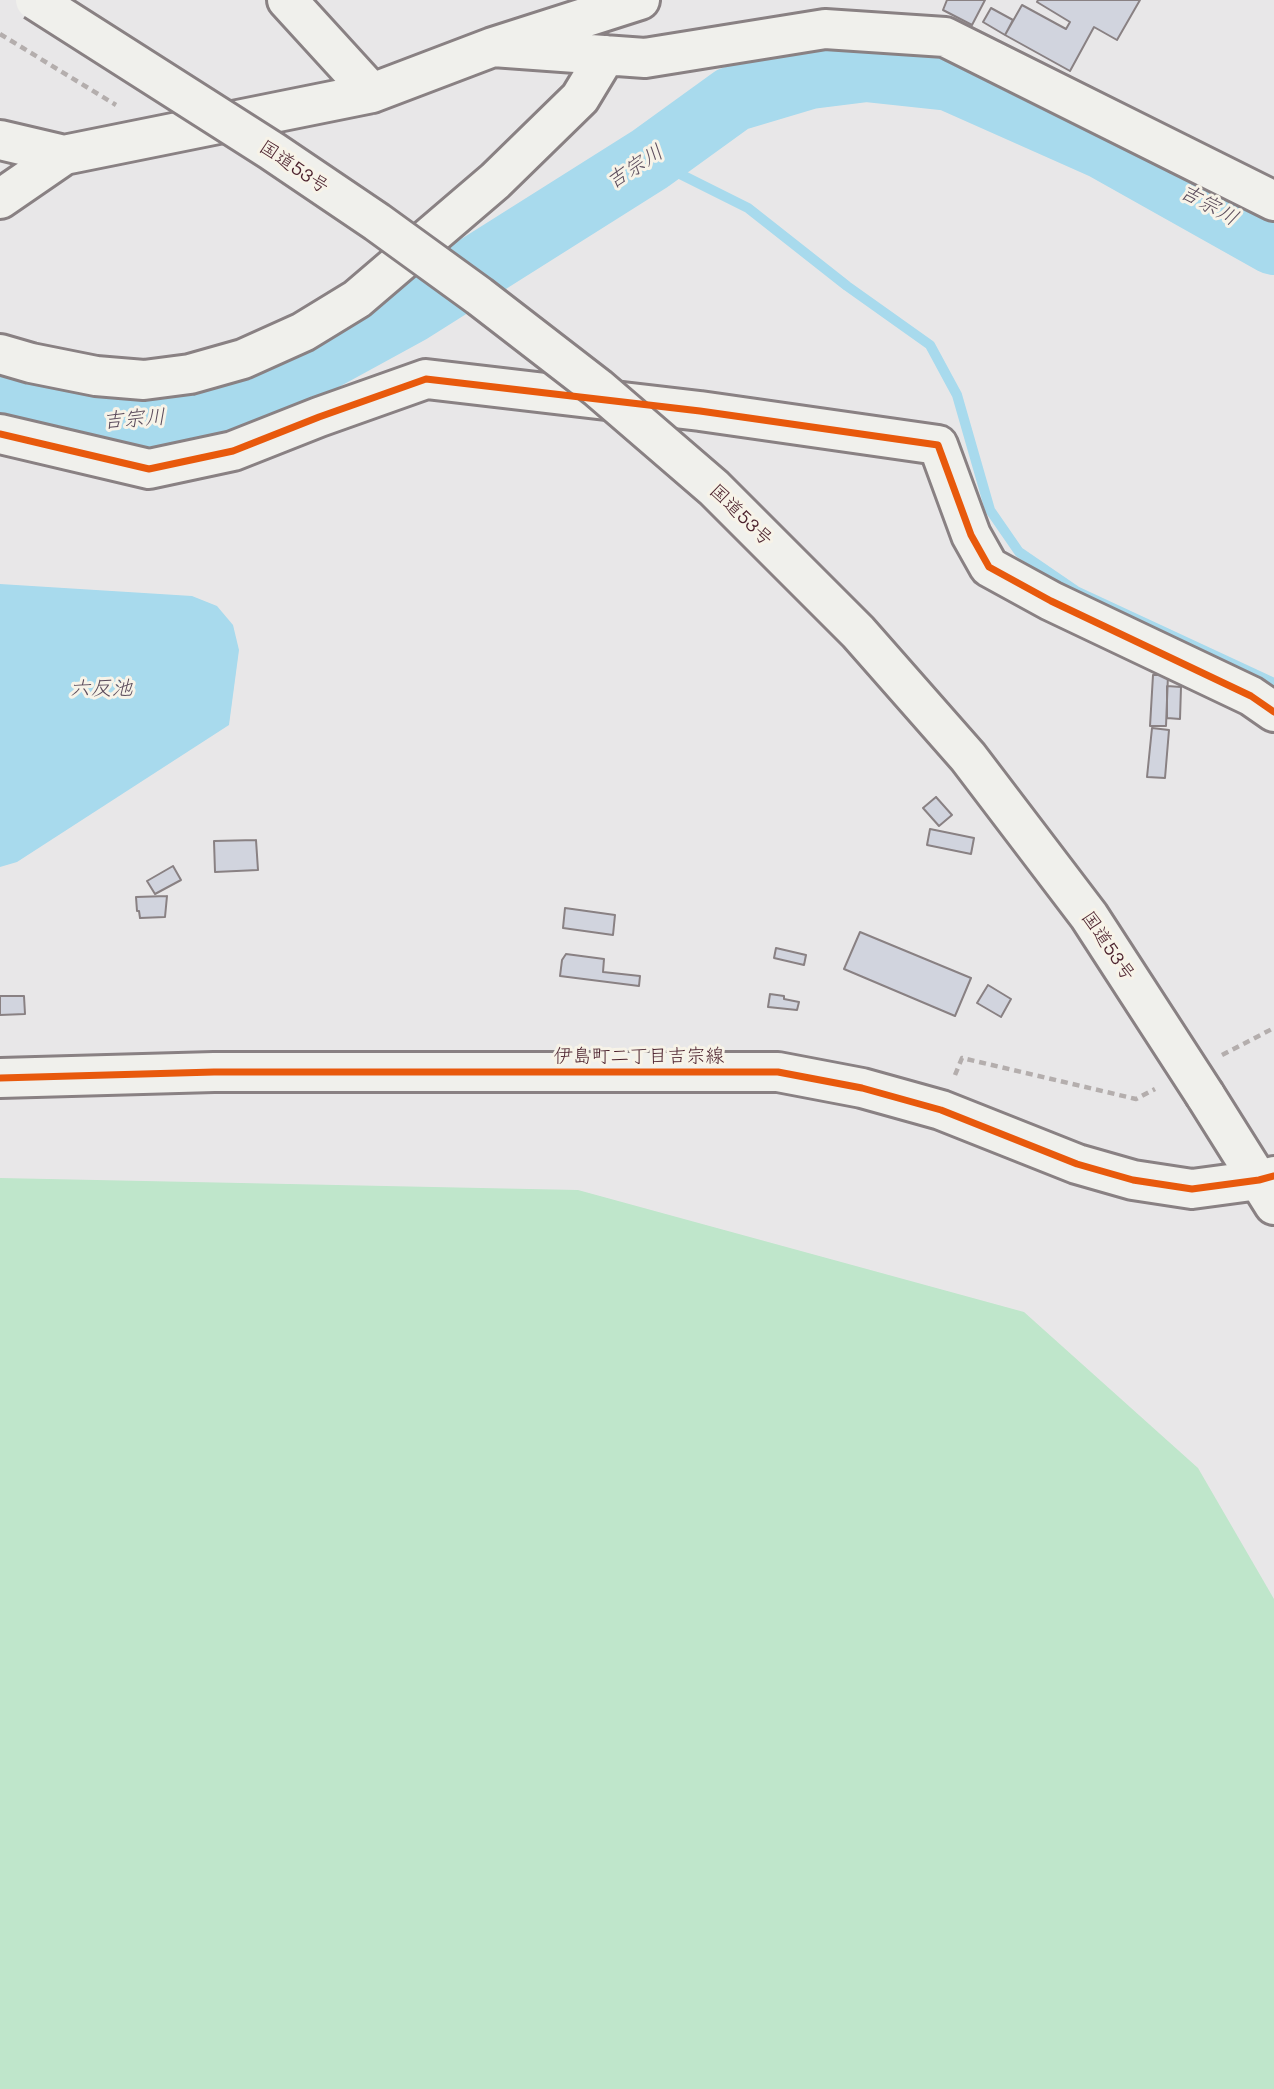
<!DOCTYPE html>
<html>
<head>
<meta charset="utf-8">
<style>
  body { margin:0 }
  canvas { display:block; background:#e8e7e8 }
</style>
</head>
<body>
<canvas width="1274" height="2089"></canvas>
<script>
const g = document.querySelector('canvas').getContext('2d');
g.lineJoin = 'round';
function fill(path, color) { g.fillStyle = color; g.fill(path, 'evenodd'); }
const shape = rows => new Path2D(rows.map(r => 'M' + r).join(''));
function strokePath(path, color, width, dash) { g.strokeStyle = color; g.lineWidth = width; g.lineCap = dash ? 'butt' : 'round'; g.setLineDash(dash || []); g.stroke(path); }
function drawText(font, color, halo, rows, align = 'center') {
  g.font = font + ' Mali,"Klee One",sans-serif'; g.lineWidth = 6; g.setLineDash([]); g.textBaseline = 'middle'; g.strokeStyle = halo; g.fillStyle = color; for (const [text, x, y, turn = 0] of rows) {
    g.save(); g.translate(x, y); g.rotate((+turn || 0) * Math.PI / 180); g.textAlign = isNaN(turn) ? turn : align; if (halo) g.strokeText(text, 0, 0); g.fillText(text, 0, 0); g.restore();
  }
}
const green = shape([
  [0,1178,578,1190,1024,1312,1198,1468,1274,1599,1274,2089,0,2089]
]);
const water = shape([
  [0,584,192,596,217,606,233,625,239,650,229,725,17,862,0,867]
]);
const stream = shape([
  [650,159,748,208,847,286,930,345,957,395,990,510,1019,552,1076,591,1274,683]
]);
const river = shape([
  [0,405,51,423,166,419,259,393,409,311,650,159,733,99,810,76,866,69,950,78,1103,146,1274,242]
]);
const building = shape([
  [947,0,985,0,972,25,943,10,947,0],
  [1038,0,1140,0,1117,40,1094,27,1070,71,1005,35,1022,5,1066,29,1070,22,1037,2,1038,0],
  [991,8,1013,20,1005,35,983,22,991,8],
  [1153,675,1168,675,1166,726,1150,726,1153,675],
  [1167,686,1181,687,1180,719,1167,718,1167,686],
  [1152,728,1169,730,1165,778,1147,777,1152,728],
  [936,797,952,815,939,826,923,808,936,797],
  [930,829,974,838,971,854,927,845,930,829],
  [256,840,258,870,215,872,214,841,256,840],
  [173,866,181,880,155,894,147,881,173,866],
  [167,896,165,917,140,918,139,911,137,911,136,897,167,896],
  [565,908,615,915,613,935,563,928,565,908],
  [860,932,971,978,955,1016,844,969,860,932],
  [776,948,806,955,804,965,774,958,776,948],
  [566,954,604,959,603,972,640,976,639,986,560,976,562,960,566,954],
  [988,985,1011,999,1001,1017,977,1003,988,985],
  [770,994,784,996,784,999,799,1002,797,1010,768,1007,770,994],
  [0,996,24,996,25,1014,0,1015,0,996]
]);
const path = shape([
  [0,34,116,105],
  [1222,1055,1272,1029,1274,1030],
  [955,1075,962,1058,1136,1099,1155,1089]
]);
const minor = shape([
  [287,0,372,93],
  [493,47,645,58,825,29,945,37,1274,201],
  [0,140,64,155],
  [0,199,64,155,372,93,493,47,640,0],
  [0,354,31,363,96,376,144,380,190,374,243,359,303,332,357,299,495,181,580,98,606,55],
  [0,434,149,469,233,451,319,417,426,379,700,411,938,445,971,535,989,567,1051,601,1251,696,1274,712],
  [0,1078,214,1072,778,1072,862,1088,941,1110,1077,1164,1133,1180,1192,1189,1259,1180,1274,1176]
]);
const highway = shape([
  [1205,1095,1274,1205]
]);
const highwayBridge = shape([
  [35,0,272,151,377,222,479,296,598,388,714,488,858,632,968,757,1089,916,1205,1095]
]);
const cycleway = shape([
  [0,434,149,469,233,451,319,417,426,379,700,411,938,445,971,535,989,567,1051,601,1251,696,1274,712],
  [0,1078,214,1072,778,1072,862,1088,941,1110,1077,1164,1133,1180,1192,1189,1259,1180,1274,1176]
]);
const streetNames = [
  ["国道53号",294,167,34],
  ["国道53号",741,515,44],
  ["国道53号",1108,946,56],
  ["伊島町二丁目吉宗線",639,1056]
];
const waterNames = [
  ["吉宗川",635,167,-33],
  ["吉宗川",1209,205,29],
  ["吉宗川",134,419,-4],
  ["六反池",101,689]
];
fill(green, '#bfe6cb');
fill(water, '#a8daed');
strokePath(stream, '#a8daed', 10);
strokePath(river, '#a8daed', 66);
fill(building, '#d1d4de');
strokePath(building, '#898183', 2);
strokePath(minor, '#898183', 44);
strokePath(highway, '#898183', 44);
strokePath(path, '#b4aead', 4.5, [7, 5]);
strokePath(minor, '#f0f0ec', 38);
strokePath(highway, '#f0f0ec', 38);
strokePath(highwayBridge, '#898183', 44, []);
strokePath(highwayBridge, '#f0f0ec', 38);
strokePath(cycleway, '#e8590c', 7);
drawText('19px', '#4a1f2b', '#f7f3e8', streetNames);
drawText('italic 21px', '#5b4c5c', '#f7f3e8', waterNames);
</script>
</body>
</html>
